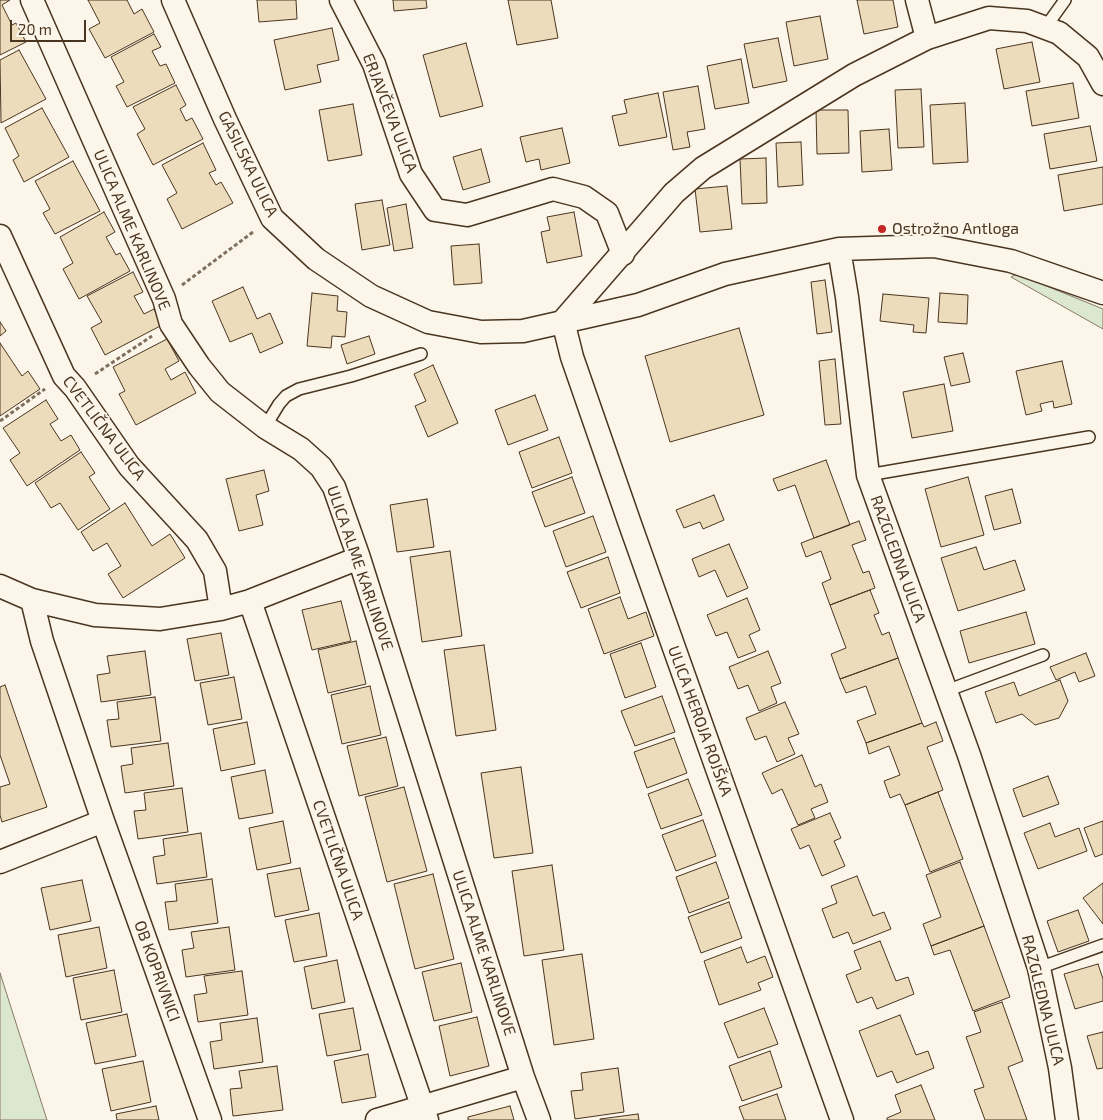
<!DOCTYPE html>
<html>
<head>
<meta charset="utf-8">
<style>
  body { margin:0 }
  #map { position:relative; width:1103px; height:1120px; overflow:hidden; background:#fbf6e9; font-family:"Exo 2",sans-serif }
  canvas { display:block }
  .scale { position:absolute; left:10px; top:20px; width:76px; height:22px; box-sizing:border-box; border:2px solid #4a3520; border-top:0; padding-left:6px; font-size:15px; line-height:18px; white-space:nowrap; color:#4a3520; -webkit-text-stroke:4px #fbf6e9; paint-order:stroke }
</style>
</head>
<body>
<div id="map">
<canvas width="1103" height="1120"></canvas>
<div class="scale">20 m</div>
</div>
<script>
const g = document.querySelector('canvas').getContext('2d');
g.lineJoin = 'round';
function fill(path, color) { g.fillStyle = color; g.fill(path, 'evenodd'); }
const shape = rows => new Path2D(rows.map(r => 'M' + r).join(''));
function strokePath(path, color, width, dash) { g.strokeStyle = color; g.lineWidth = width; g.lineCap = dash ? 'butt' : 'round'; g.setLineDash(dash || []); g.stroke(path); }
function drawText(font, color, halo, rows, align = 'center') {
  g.font = font + ' "Exo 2",sans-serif'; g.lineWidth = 4; g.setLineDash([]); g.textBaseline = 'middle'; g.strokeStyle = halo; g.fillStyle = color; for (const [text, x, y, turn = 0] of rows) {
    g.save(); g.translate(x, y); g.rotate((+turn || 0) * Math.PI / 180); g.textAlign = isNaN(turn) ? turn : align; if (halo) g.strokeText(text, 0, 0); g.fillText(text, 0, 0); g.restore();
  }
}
const green = shape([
  [1017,274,1103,309,1103,329,1011,277,1017,274],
  [0,973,47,1120,0,1120,0,973]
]);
const building = shape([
  [0,0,10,0,2,5,12,25,16,23,26,42,0,55,0,0],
  [88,0,127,0,134,14,142,9,154,32,105,58,89,29,100,23,88,0],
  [257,0,296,0,297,19,259,22,257,0],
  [393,0,426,0,427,8,394,11,393,0],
  [508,0,551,0,558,38,517,45,508,0],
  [857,0,893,0,898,27,864,34,857,0],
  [820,16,828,59,794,66,786,22,820,16],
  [332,28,339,60,317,65,321,82,285,90,274,40,332,28],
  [154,34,161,47,152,51,160,66,166,64,175,83,127,107,116,86,124,82,111,57,154,34],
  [778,38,787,81,753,88,744,44,778,38],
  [1032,42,1040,82,1004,89,996,49,1032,42],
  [466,43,483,106,440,117,423,55,466,43],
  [19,50,46,99,1,123,0,60,19,50],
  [741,59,749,103,715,109,707,66,741,59],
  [1073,83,1079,118,1032,126,1026,91,1073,83],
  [176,85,186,105,180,109,186,121,192,118,203,139,153,165,137,134,145,129,133,107,176,85],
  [698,86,705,129,687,132,690,147,673,150,663,92,698,86],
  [921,89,924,147,898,148,895,90,921,89],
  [658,93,667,137,619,146,612,116,627,113,624,100,658,93],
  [965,103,968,162,933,164,930,105,965,103],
  [353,104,362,155,328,161,319,110,353,104],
  [42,108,69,157,24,182,13,160,19,156,5,128,42,108],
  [816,110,848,110,849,153,817,154,816,110],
  [1090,126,1097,161,1050,169,1044,134,1090,126],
  [562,128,570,163,541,170,539,159,526,162,520,137,562,128],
  [889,129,892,170,862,172,860,131,889,129],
  [801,142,803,185,778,187,776,143,801,142],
  [203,143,216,170,209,173,216,185,221,182,233,203,182,229,167,199,177,193,162,165,203,143],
  [481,149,490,182,463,190,453,157,481,149],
  [766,158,767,203,742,204,740,159,766,158],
  [73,161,100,211,55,234,43,213,50,209,35,181,73,161],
  [1103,167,1103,204,1064,211,1058,175,1103,167],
  [727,186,732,229,700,232,695,189,727,186],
  [382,200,390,245,362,250,355,204,382,200],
  [406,204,413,248,394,251,387,208,406,204],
  [104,212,115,232,106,237,116,255,120,253,130,271,79,299,63,269,73,263,60,237,104,212],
  [574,212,582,256,547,263,541,232,550,230,547,217,574,212],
  [479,244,482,283,454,285,451,246,479,244],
  [133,272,143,292,134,296,144,314,154,309,162,325,105,355,91,328,102,322,87,296,133,272],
  [825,280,832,332,817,334,811,282,825,280],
  [243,287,257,319,270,313,283,343,260,353,252,333,230,342,212,301,243,287],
  [312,293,338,296,337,311,347,312,345,337,332,336,331,348,307,346,312,293],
  [940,293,968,295,967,324,938,322,940,293],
  [883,294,929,298,926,333,913,332,914,325,880,321,883,294],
  [0,322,6,331,0,336,0,322],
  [739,328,764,415,670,442,645,356,739,328],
  [369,336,375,354,347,364,341,345,369,336],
  [167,339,179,361,165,369,171,380,185,372,196,393,136,425,119,394,125,391,113,367,167,339],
  [0,343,22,376,28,371,40,389,0,416,0,343],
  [963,353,970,382,951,386,944,357,963,353],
  [835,359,841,424,825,425,819,361,835,359],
  [1062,361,1072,404,1054,408,1053,401,1040,404,1042,411,1026,415,1016,371,1062,361],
  [433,365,458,423,428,437,415,406,426,401,414,374,433,365],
  [944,384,953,431,912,438,903,392,944,384],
  [535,395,548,430,508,445,495,410,535,395],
  [46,400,58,419,50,424,61,441,71,435,80,450,27,486,10,460,20,453,3,428,46,400],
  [559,437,572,473,532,488,519,452,559,437],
  [81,452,95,473,89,477,110,509,78,530,60,503,51,508,35,483,81,452],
  [826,460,850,525,814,538,795,485,778,491,773,479,826,460],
  [264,470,269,491,256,495,263,525,239,531,226,479,264,470],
  [572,477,585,513,545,527,532,492,572,477],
  [968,477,984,535,941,547,925,489,968,477],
  [1012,489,1021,523,994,530,985,496,1012,489],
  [714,495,724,520,703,529,700,522,684,528,676,510,714,495],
  [427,499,434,547,397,552,390,505,427,499],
  [125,503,152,546,170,534,185,558,123,598,108,574,121,566,107,543,93,551,81,532,125,503],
  [593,516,606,552,566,567,553,531,593,516],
  [859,521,866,540,852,545,863,573,869,571,875,588,830,605,822,583,831,579,821,551,806,557,801,543,859,521],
  [729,544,748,588,727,597,715,570,699,577,692,559,729,544],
  [976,547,984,570,1015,560,1025,590,958,611,941,558,976,547],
  [450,551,462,636,422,642,410,557,450,551],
  [608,557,620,593,581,608,567,572,608,557],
  [870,590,879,613,874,615,882,635,889,632,898,658,840,679,831,654,846,648,830,605,870,590],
  [620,597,628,619,646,612,654,636,604,654,588,609,620,597],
  [747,598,760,630,749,635,756,651,738,658,727,632,716,636,707,615,747,598],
  [341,601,351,641,312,650,302,610,341,601],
  [1026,612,1035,644,969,663,960,631,1026,612],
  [221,633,229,675,195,681,187,639,221,633],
  [356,641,366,684,328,693,318,650,356,641],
  [641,643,656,687,625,698,610,654,641,643],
  [484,645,496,730,456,736,444,650,484,645],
  [145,651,151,695,101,702,97,675,110,673,107,656,145,651],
  [768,651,781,683,771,687,777,703,759,711,748,685,738,689,729,667,768,651],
  [1086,653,1095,676,1079,682,1075,672,1056,680,1050,667,1086,653],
  [898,658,922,723,866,743,857,721,876,714,866,686,846,693,840,679,898,658],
  [234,677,242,719,208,725,200,683,234,677],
  [1060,680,1068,701,1059,718,1035,725,1022,714,996,723,985,692,1014,682,1019,696,1060,680],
  [5,685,47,807,2,822,0,815,0,787,10,784,0,755,0,687,5,685],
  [370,686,381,735,342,744,331,695,370,686],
  [662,696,675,732,635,746,621,711,662,696],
  [155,697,161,741,111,747,107,720,119,719,117,702,155,697],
  [785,702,799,734,788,738,795,754,777,762,766,736,755,740,746,718,785,702],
  [247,722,255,764,221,771,213,729,247,722],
  [936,722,943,741,927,747,943,790,905,805,900,794,890,798,884,781,900,775,889,746,869,754,866,743,922,723,924,727,936,722],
  [386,737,398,786,359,796,347,746,386,737],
  [674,738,687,773,647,788,634,752,674,738],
  [168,743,174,786,125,793,121,766,133,764,131,748,168,743],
  [802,755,815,787,821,784,828,802,811,809,815,818,798,825,782,789,772,794,762,773,802,755],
  [521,767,533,853,494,858,481,773,521,767],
  [265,770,273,813,239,819,231,777,265,770],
  [1048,776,1059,804,1023,817,1013,789,1048,776],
  [688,779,702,815,661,829,648,794,688,779],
  [404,787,427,871,387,882,365,797,404,787],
  [182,788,188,832,138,839,134,811,146,810,144,793,182,788],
  [938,792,963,859,930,872,905,805,938,792],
  [830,813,841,838,834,841,845,866,822,876,809,845,800,849,791,829,830,813],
  [703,820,716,856,676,871,662,835,703,820],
  [283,821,291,863,257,870,249,828,283,821],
  [1103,821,1103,854,1095,857,1084,828,1103,821],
  [1050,823,1055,837,1079,828,1087,851,1038,869,1024,833,1050,823],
  [201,833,207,877,157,884,153,857,165,855,163,839,201,833],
  [716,862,729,898,689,913,676,877,716,862],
  [960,862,984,926,931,946,923,924,941,917,926,875,960,862],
  [552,865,564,950,524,956,512,871,552,865],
  [300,868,309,910,275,917,267,874,300,868],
  [433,874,454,959,415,969,394,884,433,874],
  [857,876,873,916,884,912,891,929,853,944,848,932,833,938,822,909,837,903,831,886,857,876],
  [212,879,218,923,169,930,165,902,177,901,175,884,212,879],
  [82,880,91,921,50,930,41,888,82,880],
  [1103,883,1103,924,1083,898,1103,883],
  [729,902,742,938,701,953,688,917,729,902],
  [1078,910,1089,941,1058,952,1047,921,1078,910],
  [319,913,327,956,294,962,285,920,319,913],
  [984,926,1010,997,973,1011,950,950,934,955,931,946,984,926],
  [99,927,107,968,66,977,58,935,99,927],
  [229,927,235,970,186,977,182,950,194,948,191,932,229,927],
  [880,941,896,981,908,977,914,994,877,1009,872,997,857,1003,846,975,861,969,854,951,880,941],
  [741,947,747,963,765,956,773,977,758,983,761,990,719,1005,704,961,741,947],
  [582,954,594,1039,554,1045,542,960,582,954],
  [337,960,345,1002,312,1009,304,967,337,960],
  [461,963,472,1012,434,1021,422,972,461,963],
  [1098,964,1103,979,1103,1001,1075,1009,1064,974,1098,964],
  [114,970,122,1012,81,1020,73,978,114,970],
  [242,971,248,1015,198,1022,194,995,207,993,204,976,242,971],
  [1002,1002,1023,1061,1008,1067,1027,1120,985,1120,974,1090,984,1087,966,1037,981,1032,974,1012,1002,1002],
  [353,1008,361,1050,327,1056,319,1014,353,1008],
  [764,1008,778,1044,738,1058,724,1023,764,1008],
  [127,1014,136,1056,95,1064,86,1023,127,1014],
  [900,1015,916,1055,928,1051,934,1068,897,1083,892,1071,877,1077,859,1031,900,1015],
  [477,1017,489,1066,450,1076,439,1026,477,1017],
  [257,1018,263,1062,214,1069,210,1042,222,1040,220,1023,257,1018],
  [1103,1032,1103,1068,1097,1069,1087,1036,1103,1032],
  [770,1051,782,1087,742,1101,729,1066,770,1051],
  [368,1054,376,1097,342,1103,334,1061,368,1054],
  [143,1061,151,1102,111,1111,102,1069,143,1061],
  [277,1066,283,1110,233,1116,230,1089,242,1088,239,1071,277,1066],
  [618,1068,624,1112,575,1119,571,1091,583,1090,581,1073,618,1068],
  [921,1085,935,1120,887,1120,887,1118,901,1112,895,1095,921,1085],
  [777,1094,786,1120,744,1120,739,1107,777,1094],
  [156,1106,159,1120,117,1120,116,1114,156,1106],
  [510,1106,514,1120,468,1120,468,1117,510,1106],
  [638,1114,639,1120,600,1120,600,1119,638,1114]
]);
const path = shape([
  [182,285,253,232],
  [95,374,152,336],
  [0,421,45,389]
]);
const service = shape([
  [1045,28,1065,0],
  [265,427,279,404,286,396,299,389,351,376,421,354],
  [868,475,1089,437],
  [946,691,1043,655],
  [1039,968,1103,945]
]);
const minor = shape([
  [32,0,164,299,171,324,199,366,220,392,265,427,301,449,321,467,334,487,359,558,523,1077,539,1120],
  [173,0,225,119,272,218,316,259,371,296,428,322,481,332,523,331,638,305,725,274,839,249,934,246,1011,261,1103,293],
  [341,0,374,64,411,174,435,210,467,215,553,189,584,197,607,213,623,254],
  [917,0,927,38],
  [0,236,64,376,75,388,129,466,197,540,215,571,221,609],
  [839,249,847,297,868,475,969,755,1039,968,1060,1068,1067,1120],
  [0,586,32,600,42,641,103,821,210,1120],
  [32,600,95,615,160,619,221,609,250,601,359,558],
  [250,601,427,1120],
  [0,862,103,821],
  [377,1120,523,1077],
  [842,1120,630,524,572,357,563,321,674,193,703,168,854,75,927,38,989,18,1027,21,1059,33,1088,57,1103,84]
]);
const markers = [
  [882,229,5,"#c62828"]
];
const streetNames = [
  ["ERJAVČEVA ULICA",390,113,69],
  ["GASILSKA ULICA",248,164,64],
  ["ULICA ALME KARLINOVE",132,230,67],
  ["CVETLIČNA ULICA",104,428,53],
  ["RAZGLEDNA ULICA",898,559,70],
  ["ULICA ALME KARLINOVE",360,568,71],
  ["ULICA HEROJA ROJŠKA",700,721,70],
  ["CVETLIČNA ULICA",338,860,71],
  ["ULICA ALME KARLINOVE",484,953,72],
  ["OB KOPRIVNICI",157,971,70],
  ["RAZGLEDNA ULICA",1043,1000,76]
];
const poiNames = [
  ["Ostrožno Antloga",892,229]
];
fill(green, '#dce7d0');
strokePath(green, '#887966', 1);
fill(building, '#ecdcbc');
strokePath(building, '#4a3520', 1);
strokePath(service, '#4a3520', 14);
strokePath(minor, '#4a3520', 25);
strokePath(path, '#7f6f5c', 3, [4, 2.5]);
strokePath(service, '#fbf6e9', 11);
strokePath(minor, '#fbf6e9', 22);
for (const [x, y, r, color] of markers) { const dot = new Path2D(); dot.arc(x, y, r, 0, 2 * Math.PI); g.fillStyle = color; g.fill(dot); strokePath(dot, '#fbf6e9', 2); }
drawText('16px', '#4a3520', '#fbf6e9', streetNames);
drawText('16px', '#4a3520', '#fbf6e9', poiNames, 'left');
</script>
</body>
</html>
